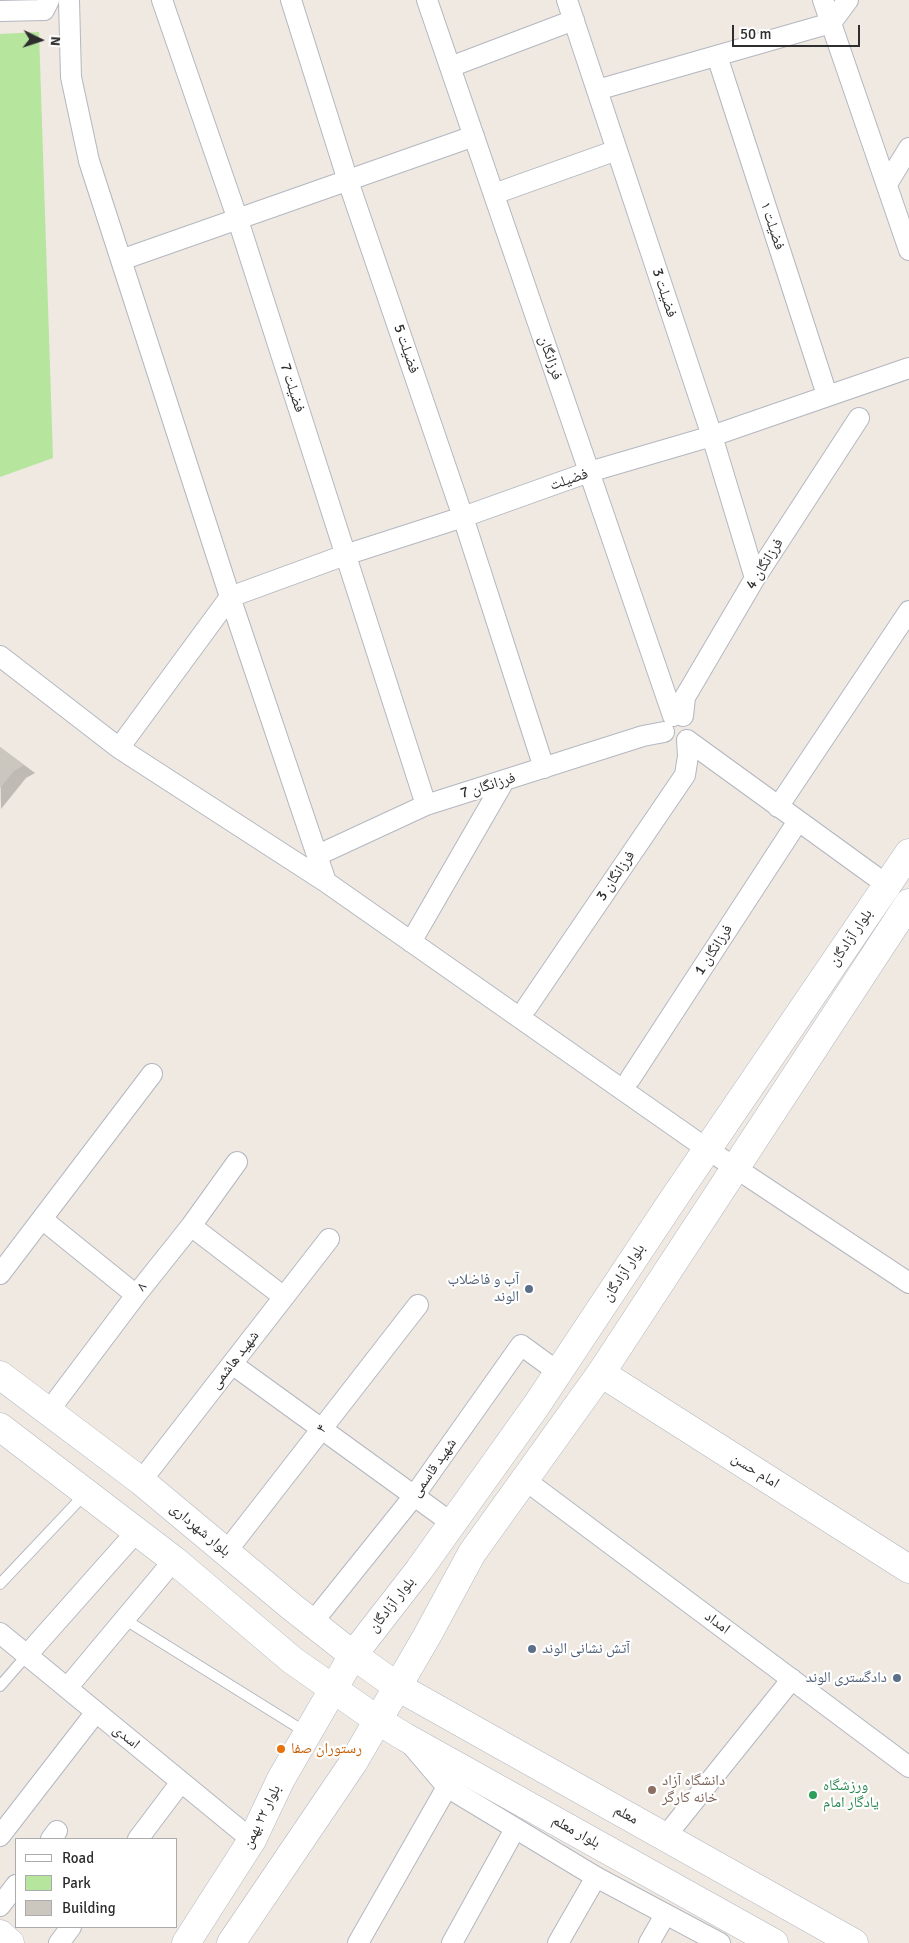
<!DOCTYPE html>
<html>
<head>
<meta charset="utf-8">
<style>
  body { margin:0 }
  #map { position:relative; width:909px; height:1943px; overflow:hidden; background:#efe9e1; font-family:Signika,sans-serif }
  canvas { display:block }
  .legend { position:absolute; left:15px; top:1838px; width:162px; height:90px; box-sizing:border-box; background:#fff; border:1px solid #ababab; margin:0; padding:6px 9px; list-style:none; font-size:15px; color:#2e2e2e }
  .legend li { display:flex; align-items:center; gap:10px; height:25px }
  .legend b { width:25px; border:1px solid #ababab }
  .north { position:absolute; left:15px; top:15px; width:50px; height:50px; -webkit-text-stroke:4px #fff; paint-order:stroke; rotate:94deg; font-size:14px; font-weight:700; line-height:20px; text-align:center; color:#2e2e2e }
  .north::after { content:''; display:block; margin:auto; width:18px; height:22px; background:#2e2e2e; clip-path:polygon(50% 0,100% 100%,50% 72%,0 100%) }
  .scale { position:absolute; left:732px; top:25px; width:128px; height:22px; box-sizing:border-box; border:2px solid #2e2e2e; border-top:0; padding-left:6px; font-size:15px; line-height:18px; white-space:nowrap; color:#2e2e2e; -webkit-text-stroke:4px #fff; paint-order:stroke }
</style>
</head>
<body>
<div id="map">
<canvas width="909" height="1943"></canvas>
<ul class="legend">
<li><b style="height:6px;background:#fff"></b>Road</li>
<li><b style="height:14px;background:#b6e59e"></b>Park</li>
<li><b style="height:14px;background:#cbc7bf"></b>Building</li>
</ul>
<div class="north">N</div>
<div class="scale">50 m</div>
</div>
<script>
const g = document.querySelector('canvas').getContext('2d');
g.lineJoin = 'round';
function fill(path, color) { g.fillStyle = color; g.fill(path, 'evenodd'); }
const shape = rows => new Path2D(rows.map(r => 'M' + r).join(''));
function strokePath(path, color, width, dash) { g.strokeStyle = color; g.lineWidth = width; g.lineCap = dash ? 'butt' : 'round'; g.setLineDash(dash || []); g.stroke(path); }
function drawText(font, color, halo, rows, align = 'center') {
  g.font = font + ' Signika,"Noto Naskh Arabic",sans-serif'; g.lineWidth = 4.5; g.setLineDash([]); g.textBaseline = 'middle'; g.strokeStyle = halo; g.fillStyle = color; for (const [text, x, y, turn = 0] of rows) {
    g.save(); g.translate(x, y); g.rotate((+turn || 0) * Math.PI / 180); g.textAlign = isNaN(turn) ? turn : align; if (halo) g.strokeText(text, 0, 0); g.fillText(text, 0, 0); g.restore();
  }
}
const green = shape([
  [39,32,53,458,0,477,0,34]
]);
const shadow = shape([
  [0,747,35,773,26,778,1,809]
]);
const building = shape([
  [0,747,24,765,14,771,0,788]
]);
const lane = shape([
  [0,1584,85,1494],
  [124,1619,307,1733],
  [0,1686,27,1655]
]);
const street = shape([
  [69,0,71,77,89,161,230,597,326,882,707,1149,909,1283],
  [162,0,238,220,426,805],
  [291,0,348,181,463,517,544,768],
  [427,0,673,716],
  [567,0,712,436,755,578],
  [823,0,909,250],
  [0,11,44,10,49,0],
  [717,56,827,395],
  [450,67,574,20],
  [597,90,831,23,848,0],
  [887,184,909,148],
  [494,194,617,150],
  [121,260,474,136],
  [0,656,119,748,326,882],
  [683,716,685,697,691,687,755,578,859,418],
  [687,740,887,885],
  [119,748,230,597,345,555,463,517,589,472,712,436,909,368],
  [778,807,909,611],
  [318,855,426,805,643,736,664,732],
  [411,942,504,781],
  [527,1007,685,775,688,756,687,740],
  [630,1079,798,821],
  [42,1219,136,1295],
  [191,1226,284,1297],
  [0,1274,152,1074],
  [232,1364,453,1524],
  [48,1412,136,1295,191,1226,237,1162],
  [525,1480,909,1767],
  [141,1481,329,1239],
  [226,1552,418,1305],
  [312,1623,414,1496,521,1345,558,1372],
  [0,1633,252,1840],
  [27,1655,137,1531],
  [67,1688,174,1560],
  [413,1747,447,1787,596,1877,720,1943],
  [0,1836,96,1712],
  [665,1837,792,1679],
  [51,1839,57,1831],
  [138,1839,181,1782],
  [0,1906,16,1885],
  [59,1943,71,1927],
  [358,1943,447,1787],
  [452,1943,515,1829],
  [558,1943,596,1877],
  [649,1943,665,1915]
]);
const secondary = shape([
  [601,1373,909,1569],
  [0,1375,141,1481,292,1607,353,1655,398,1687,854,1943],
  [0,1427,174,1560,292,1660,379,1721,405,1737,774,1943],
  [0,1934,10,1943],
  [186,1943,252,1840,281,1779,353,1655,419,1570,536,1406,672,1201,909,853],
  [231,1943,353,1763,427,1636,472,1553,601,1373,909,903]
]);
const markers = [
  [529,1289,5,"#5c6f8a"],
  [532,1649,5,"#5c6f8a"],
  [897,1678,5,"#5c6f8a"],
  [281,1749,5,"#e8710a"],
  [652,1790,5,"#8d6e63"],
  [813,1795,5,"#2e9e5b"]
];
const streetNames = [
  ["فضیلت ۱",772,226,72],
  ["فضیلت 3",664,293,72],
  ["فضیلت 5",406,349,71],
  ["فرزانگان",550,358,71],
  ["فضیلت 7",292,388,72],
  ["فضیلت",569,480,-19],
  ["فرزانگان 4",765,564,-58],
  ["فرزانگان 7",488,786,-17],
  ["فرزانگان 3",616,876,-56],
  ["بلوار آزادگان",851,938,-56],
  ["فرزانگان 1",714,950,-57],
  ["بلوار آزادگان",624,1273,-57],
  ["۸",142,1287,-51],
  ["شهید هاشمی",235,1360,-52],
  ["۴",322,1429,-52],
  ["شهید قاسمی",434,1468,-55],
  ["امام حسن",755,1471,32],
  ["بلوار شهرداری",200,1530,40],
  ["بلوار آزادگان",392,1605,-52],
  ["امداد",717,1623,37],
  ["اسدی",126,1737,39],
  ["معلم",626,1815,29],
  ["بلوار ۲۲ بهمن",262,1817,-64],
  ["بلوار معلم",576,1832,29]
];
const serviceNames = [
  ["آب و فاضلاب",519,1280],
  ["الوند",519,1297],
  ["آتش نشانی الوند",542,1649,"left"],
  ["دادگستری الوند",887,1678]
];
const foodNames = [
  ["رستوران صفا",291,1749]
];
const educationNames = [
  ["دانشگاه آزاد",662,1781],
  ["خانه کارگر",662,1798]
];
const leisureNames = [
  ["ورزشگاه",823,1786],
  ["یادگار امام",823,1803]
];
fill(green, '#b6e59e');
fill(shadow, '#0003');
fill(building, '#cbc7bf');
strokePath(lane, '#b4b7c1', 12);
strokePath(street, '#b4b7c1', 22);
strokePath(secondary, '#b4b7c1', 29);
strokePath(lane, '#fff', 10);
strokePath(street, '#fff', 20);
strokePath(secondary, '#fff', 28);
for (const [x, y, r, color] of markers) { const dot = new Path2D(); dot.arc(x, y, r, 0, 2 * Math.PI); g.fillStyle = color; g.fill(dot); strokePath(dot, '#fff', 2); }
drawText('15px', '#2e2e2e', '#fff', streetNames);
drawText('15px', '#4e5e75', '#fff', serviceNames, 'right');
drawText('15px', '#c56008', '#fff', foodNames, 'left');
drawText('15px', '#785e54', '#fff', educationNames, 'left');
drawText('15px', '#27864d', '#fff', leisureNames, 'left');
</script>
</body>
</html>
